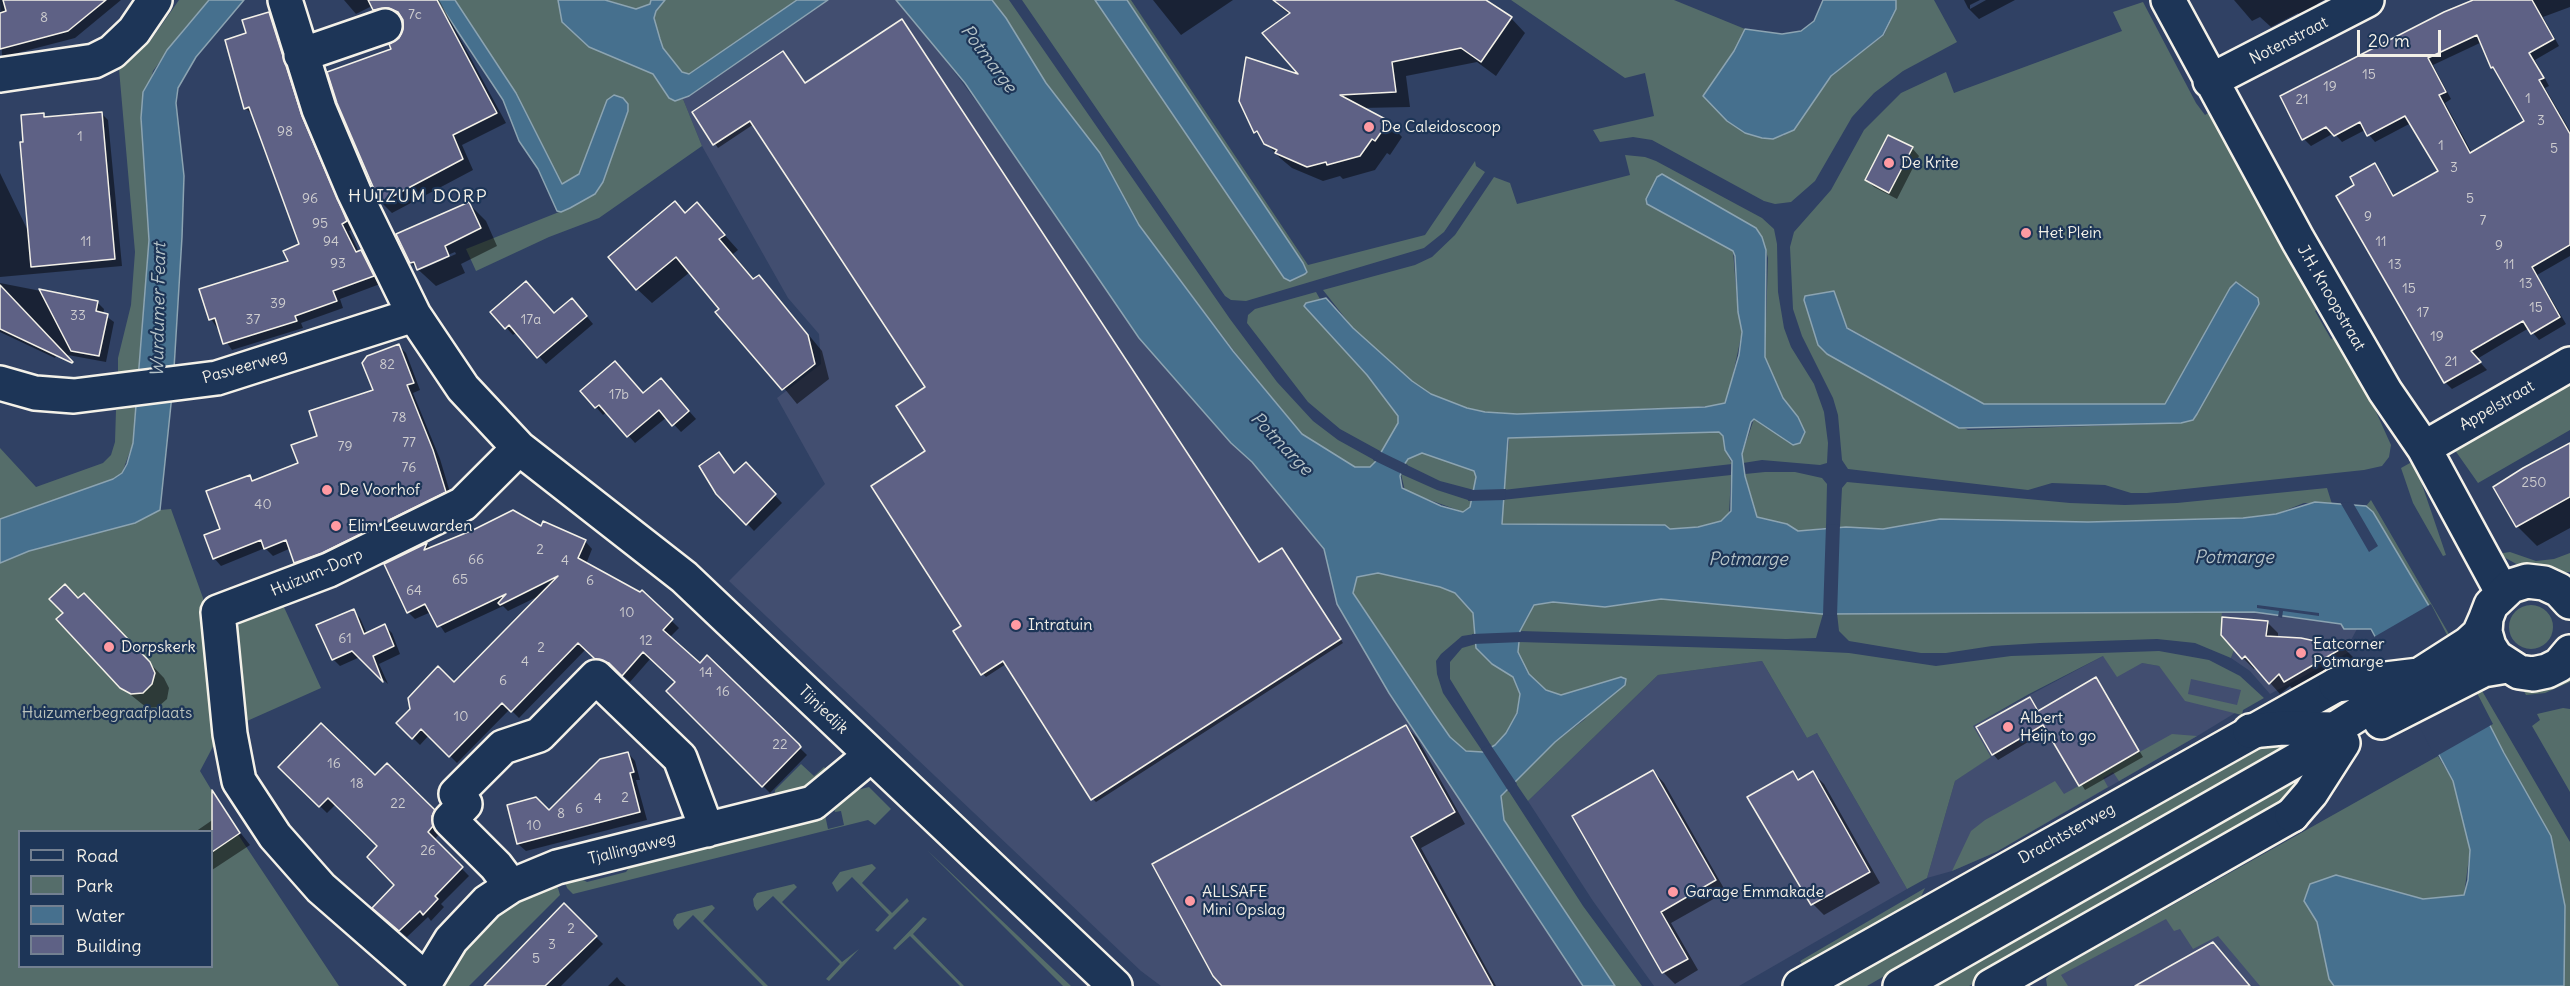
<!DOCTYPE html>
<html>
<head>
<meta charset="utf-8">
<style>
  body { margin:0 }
  #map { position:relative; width:2570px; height:986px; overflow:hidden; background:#304164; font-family:Delius,sans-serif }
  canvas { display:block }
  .legend { position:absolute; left:18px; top:830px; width:195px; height:138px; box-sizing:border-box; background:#1d3557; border:2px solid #738091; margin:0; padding:8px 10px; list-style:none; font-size:18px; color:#f4f1e8 }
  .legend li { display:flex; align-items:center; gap:12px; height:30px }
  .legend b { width:30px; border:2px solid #738091 }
  .scale { position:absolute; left:2357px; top:30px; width:84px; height:27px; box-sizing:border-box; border:3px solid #f4f1e8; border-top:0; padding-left:8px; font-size:18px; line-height:21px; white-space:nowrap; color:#f4f1e8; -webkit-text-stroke:4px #1d3557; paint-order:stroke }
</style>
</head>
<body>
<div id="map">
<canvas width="2570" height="986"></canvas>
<ul class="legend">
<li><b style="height:8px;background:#1d3557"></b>Road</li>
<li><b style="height:16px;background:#556d6a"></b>Park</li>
<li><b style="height:16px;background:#46708e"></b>Water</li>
<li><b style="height:16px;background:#5e6185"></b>Building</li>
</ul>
<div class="scale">20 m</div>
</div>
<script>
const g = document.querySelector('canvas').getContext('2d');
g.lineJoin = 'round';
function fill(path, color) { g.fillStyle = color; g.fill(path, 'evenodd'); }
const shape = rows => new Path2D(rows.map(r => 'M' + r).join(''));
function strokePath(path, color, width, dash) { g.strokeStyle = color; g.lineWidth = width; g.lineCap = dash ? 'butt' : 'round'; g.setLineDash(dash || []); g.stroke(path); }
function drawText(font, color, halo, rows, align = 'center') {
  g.font = font + ' Delius,sans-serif'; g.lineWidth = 4.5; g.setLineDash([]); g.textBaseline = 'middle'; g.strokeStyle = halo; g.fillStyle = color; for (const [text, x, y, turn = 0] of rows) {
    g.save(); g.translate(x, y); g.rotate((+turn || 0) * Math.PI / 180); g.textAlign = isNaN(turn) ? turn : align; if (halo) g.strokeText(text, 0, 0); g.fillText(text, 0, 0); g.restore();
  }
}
const built = shape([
  [828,0,896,0,917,22,1231,443,1252,462,1324,549,1337,604,1389,693,1583,986,1161,986,1141,971,729,581,825,484,777,398,821,364,819,334,788,298,702,146,683,99],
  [2222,611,2254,612,2341,624,2345,629,2357,629,2351,640,2360,641,2354,645,2355,649,2270,694,2250,671,2231,658,2234,650,2221,634],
  [2103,656,2159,666,2176,687,2190,677,2243,689,2235,713,2194,738,1996,852,1952,871,1927,878,1955,781,1990,757,1972,726],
  [1762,661,1807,738,1817,733,1907,889,1739,986,1654,986,1593,901,1528,801,1658,675],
  [2193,899,2268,986,2059,986,2054,977]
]);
const green = shape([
  [179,0,209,0,183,30,153,71,141,118,149,240,140,370,118,373,118,358,131,305,135,252,119,69,151,40],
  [455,0,558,0,562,22,589,47,641,68,653,74,669,98,675,101,683,99,702,146,599,218,549,237,476,271,466,249,559,212,603,182,628,111,628,104,586,156,579,174,562,184,516,93],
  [605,0,651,0,650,4,636,9],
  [665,0,797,0,689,74,682,72,663,48,660,39,654,18,656,11],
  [992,0,1009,0,1230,319,1277,382,1313,421,1338,440,1376,461,1370,467,1355,467,1344,463,1302,434,1234,351,1139,225,1100,153,1046,83,1006,18],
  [1022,0,1095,0,1284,278,1289,281,1307,272,1303,263,1127,0,1131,0,1308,265,1425,235,1475,161,1476,166,1485,172,1444,232,1424,248,1246,301,1231,300,1225,296],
  [1511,0,1674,0,1745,29,1734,51,1703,96,1762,138,1783,136,1804,115,1831,76,1884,35,1896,9,1896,0,1934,0,1957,42,1903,71,1874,93,1852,117,1815,181,1791,202,1775,204,1764,201,1652,140,1633,137,1600,142,1593,130,1654,116,1645,73,1625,78],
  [2143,2,2196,103,2205,115,2211,111,2321,306,2315,311,2331,339,2338,336,2359,374,2391,445,2389,457,2382,466,2364,470,2147,493,2131,493,2105,485,2052,483,2028,490,1848,469,1842,460,1838,415,1833,398,1802,336,1793,309,1790,247,1794,232,1831,190,1864,130,1901,93,1946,72,1954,93,2122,31,2113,12],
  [2230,288,2258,298,2259,304,2193,420,2181,423,1968,430,1827,354,1818,345,1804,300,1805,296,1834,291,1847,327,1984,404,2165,404],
  [1625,155,1645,157,1656,161,1762,218,1774,229,1777,244,1778,292,1784,328,1791,347,1814,384,1824,412,1828,443,1827,463,1820,465,1762,460,1743,463,1742,454,1754,419,1793,445,1798,417,1783,398,1765,357,1768,258,1762,237,1733,251,1738,312,1742,332,1731,384,1725,403,1719,406,1517,414,1485,412,1467,408,1431,394,1412,381,1353,328,1323,290,1415,265,1432,257,1455,235,1494,177,1510,183,1517,204,1630,175],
  [1316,292,1320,299,1306,303,1305,306,1367,375,1398,416,1398,423,1382,452,1340,429,1308,402,1247,323,1248,315,1255,309],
  [2570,385,2570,430,2478,483,2452,446,2489,424,2492,430],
  [136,407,133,443,122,473,113,479,0,519,0,448,36,487,103,463,111,455,115,442,116,410],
  [1719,432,1723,436,1725,450,1732,464,1503,490,1509,441,1508,438],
  [1422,453,1474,471,1476,477,1474,490,1440,481,1405,464,1408,459],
  [2410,463,2415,464,2446,555,2443,556,2413,503,2401,468],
  [1765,472,1795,472,1822,478,1827,484,1826,528,1798,531,1787,524,1757,517,1745,474],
  [1401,474,1437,490,1471,501,1470,507,1463,512,1405,491],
  [1731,475,1729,515,1721,521,1698,527,1670,529,1665,525,1502,524,1502,500],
  [1847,482,2070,503,2125,505,2177,503,2327,488,2332,504,2304,503,2276,514,2243,518,2088,522,1940,519,1883,529,1840,527,1842,488],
  [2371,500,2570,842,2570,986,2564,986,2565,906,2551,836,2504,753,2429,606,2373,512,2366,506],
  [171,509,203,598,217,739,200,771,239,836,339,986,0,986,0,563,29,551,135,523,160,510],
  [20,832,212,832,212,966,20,966],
  [2510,552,2536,561,2554,559,2570,553,2570,572,2555,573,2520,566,2502,556,2503,553],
  [1378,573,1440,587,1455,593,1473,613,1475,634,1462,636,1441,654,1436,661,1437,674,1443,693,1483,752,1466,751,1450,737,1353,593,1357,577],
  [1661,599,1822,614,1823,614,1816,638,1786,639,1520,631,1534,605,1553,602,1605,607],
  '2509 627a22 22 0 1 1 44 0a22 22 0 1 1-44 0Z',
  [283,605,321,688,247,721,237,628,241,622],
  [2222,611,2221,634,2234,650,2231,658,2195,643,2157,639,2040,643,1992,646,1946,653,1921,653,1849,641,1839,631,1837,613],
  [1519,642,1787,650,1849,653,1936,666,2011,656,2159,651,2209,660,2240,676,2264,698,2243,710,2242,715,2185,701,2159,666,2142,663,2117,677,2103,656,2029,694,1973,726,1991,757,1955,781,1927,878,1907,889,1817,733,1807,738,1762,661,1658,675,1528,801,1515,782,1555,742,1584,720,1621,677,1561,695,1546,690,1529,674,1518,652],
  [2191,679,2241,690,2237,705,2188,694],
  [1476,644,1476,648,1492,664,1513,677,1520,694,1517,712,1506,733,1492,747,1450,679,1450,662,1462,648],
  [2570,672,2570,682,2545,693,2526,695,2521,686],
  [2563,708,2570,709,2570,792,2532,726,2540,720,2537,714],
  [2172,734,2197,736,2119,781,2113,772,2103,778,2108,787,1996,852,1952,871,1971,831,1985,820,2055,781,2064,794],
  [2266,737,2290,743,1867,986,1826,986],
  [2438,756,2453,781,2470,850,2464,895,2423,899,2336,875,2304,901,2317,922,2329,979,2334,986,2260,986,2218,936,2193,949,2180,929,2174,931,2166,919,2061,975,2068,986,2047,986,2046,979,2050,974],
  [801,764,814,776,824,767,828,771,811,787,774,798,775,790],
  [2305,773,2307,775,2275,811,1969,986,1933,986],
  [869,787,891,809,875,825,868,820,573,894,567,888,564,879,576,876,587,882,626,872,633,862,829,804,830,813,825,815,828,829,844,825,841,811,835,812,832,801,849,792],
  [1508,790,1583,906,1642,986,1615,986,1503,820,1501,796],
  [927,850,1071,986,1063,986],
  [872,864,876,868,862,883,892,913,907,898,909,901,878,932,875,930,889,915,852,877,837,892,832,883,840,872],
  [556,881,560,895,469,986,444,986,444,982,465,946,509,903],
  [794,884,797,887,782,902,842,962,859,949,829,981,826,979,840,964,773,896,757,911,754,906,753,899,757,893],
  [1925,888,1919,901,1806,969,1800,961],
  [712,905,715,908,703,921,768,986,763,986,693,915,678,930,674,925,673,920,677,914],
  [923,917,927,919,913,934,964,986,960,986,910,936,895,950,893,948]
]);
const water = shape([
  [209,0,244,0,196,57,178,88,176,103,184,176,182,237,173,385,160,510,135,523,29,551,0,563,0,519,113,479,122,473,127,464,133,443,149,240,141,118,143,92,167,50,209,0],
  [437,0,455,0,516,93,562,184,579,174,607,100,614,95,623,98,628,104,628,111,603,182,595,194,570,208,561,212,557,211,538,169,519,141,503,100,437,0],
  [558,0,605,0,636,9,650,4,651,0,665,0,656,11,654,18,660,39,663,48,682,72,689,74,797,0,828,0,689,96,675,101,669,98,653,74,589,47,562,22,558,0],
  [896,0,992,0,1006,18,1046,83,1100,153,1139,225,1233,351,1302,434,1355,467,1370,467,1376,461,1398,423,1398,416,1367,375,1304,306,1306,303,1326,298,1353,328,1412,381,1431,394,1467,408,1485,412,1517,414,1705,407,1725,403,1739,355,1742,332,1738,312,1735,256,1733,251,1647,204,1646,199,1657,177,1662,174,1756,228,1762,237,1766,250,1765,357,1783,398,1798,417,1805,432,1800,443,1793,445,1754,419,1751,422,1742,454,1745,476,1757,517,1787,524,1798,531,1846,527,1883,529,1940,519,2088,522,2243,518,2276,514,2315,502,2366,506,2373,512,2429,606,2504,753,2551,836,2565,906,2564,986,2334,986,2329,979,2317,922,2304,901,2310,884,2336,875,2423,899,2464,895,2468,880,2470,850,2453,781,2371,629,2344,629,2341,624,2254,612,1822,614,1661,599,1605,607,1553,602,1534,605,1520,631,1518,652,1529,674,1546,690,1561,695,1621,677,1626,679,1625,685,1555,742,1501,796,1504,820,1615,986,1583,986,1389,693,1337,604,1324,549,1252,462,1231,443,1139,338,965,83,896,0],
  [1719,432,1723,436,1725,450,1732,461,1731,511,1721,521,1698,527,1670,529,1665,525,1502,524,1508,438,1719,432],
  [1422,453,1474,471,1476,477,1470,507,1463,512,1441,506,1402,488,1400,476,1404,465,1408,459,1422,453],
  [1378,573,1440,587,1455,593,1473,613,1476,648,1492,664,1513,677,1520,694,1517,713,1506,733,1495,745,1483,752,1466,751,1450,737,1434,714,1353,593,1357,577,1378,573],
  [1095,0,1127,0,1303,263,1307,272,1305,274,1290,281,1284,278,1095,0],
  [1823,0,1896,0,1896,9,1883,35,1831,76,1794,130,1773,139,1762,138,1745,133,1727,121,1703,96,1734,51,1745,29,1782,34,1801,31,1814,21,1823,0],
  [2236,282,2258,298,2259,304,2197,414,2193,420,2181,423,1959,428,1827,354,1818,345,1804,300,1805,296,1834,291,1847,328,1984,404,2165,404,2230,288,2236,282]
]);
const pier = shape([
  [1379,451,1408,465,1404,475,1373,460],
  [1506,489,1505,500,1468,501,1471,490],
  [2340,502,2353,503,2378,546,2369,552],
  [1840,524,1837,616,1823,615,1826,525],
  [2431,604,2493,724,2435,757,2374,637],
  [2257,605,2319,613,2319,616,2283,611,2282,618,2278,617,2279,611,2257,608],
  [1522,632,1522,642,1473,644,1472,634],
  [1490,744,1517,784,1509,792,1481,749]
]);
const shadow = shape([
  [0,0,121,0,75,38,2,57],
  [344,0,439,0,506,123,462,145,473,170,392,213,382,203,338,102,393,50,405,29,404,19,399,17,384,20,372,6,356,14],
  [1153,0,1233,0,1181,35],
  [1272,0,1484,0,1511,18,1525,33,1496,76,1477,62,1406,76,1410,107,1362,108,1388,122,1402,137,1390,155,1387,153,1375,170,1343,179,1340,176,1323,181,1292,168,1280,158,1256,132,1241,101,1303,77,1290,15],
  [1964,0,1980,0,1970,5,1970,9,1986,0,2015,0,1979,19,1968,8],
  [2234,0,2324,0,2317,4,2319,7,2301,17,2298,13,2271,27,2260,17,2252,21],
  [2477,0,2570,0,2570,7,2543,17,2559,46,2535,60,2549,86,2545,88,2570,131,2570,256,2537,275,2566,324,2539,340,2529,328,2502,344,2477,359,2487,370,2452,389,2445,382,2338,196,2356,186,2375,165,2395,197,2440,172,2411,123,2375,142,2365,130,2342,142,2334,133,2311,146,2304,139],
  [2482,42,2493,67,2526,122,2472,153,2445,103,2451,99,2433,65],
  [269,14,276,21,354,229,349,231,359,252,368,259,380,284,340,299,343,308,301,323,303,328,232,350,211,319,290,262,301,245,253,115,245,108,248,34],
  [783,53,806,85,1260,564,1285,553,1343,643,1096,802,1093,799,1006,664,986,677,983,674,963,627,927,452,927,388,754,124,718,148,694,112],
  [101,113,108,120,122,266,0,277,0,173,29,233,25,143,43,115,47,118],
  [1912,148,1919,156,1897,199,1874,187,1867,180],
  [469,204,486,221,497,246,461,264,465,273,436,286,411,263],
  [455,252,456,254,420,270,420,267],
  [697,204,738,250,733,254,755,280,758,277,773,292,822,351,829,379,797,404,690,272,652,303,637,289],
  [0,283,97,302,104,309,103,314,114,322,106,362,57,353,55,358,0,332],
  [579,307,593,324,546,364,517,332,513,335,492,312,555,315],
  [399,346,406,353,420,390,413,393,440,459,452,499,303,570,296,562,291,548,273,556,265,548,221,566,214,558,221,530,250,476,255,481,300,464,319,437,375,391],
  [623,370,644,394,668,387,696,419,681,432,667,417,635,443,607,412,603,415,596,407],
  [2570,443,2570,528,2537,546,2517,526],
  [719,454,736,474,746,464,782,503,754,531,718,493],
  [513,512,542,528,585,541,592,549,586,564,642,592,679,628,669,638,700,665,707,657,807,755,770,793,668,691,677,682,651,658,630,682,617,670,604,666,586,649,519,718,510,709,457,763,429,735,420,745,398,723,454,684,541,595,508,611,503,606,445,633,431,612,415,619,408,612,386,564,427,544,431,548],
  [98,609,164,678,169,688,167,699,158,707,147,708,121,687],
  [353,611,360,618,367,634,385,626,392,633,400,654,379,664,388,684,360,657,340,666,333,659],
  [2267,622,2278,633,2278,638,2344,648,2354,658,2296,692,2290,686,2280,694,2256,667,2254,669,2243,658],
  [2096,679,2143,757,2085,790,2048,730,1998,760,1993,754,2030,699,2040,712],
  [1406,726,1417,738,1465,824,1421,848,1496,986,1224,986],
  [628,753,635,761,640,780,636,780,647,820,526,851,518,844,549,812],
  [387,765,441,818,438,824,439,834,434,840,469,876,441,904,444,907,431,921,428,917,407,937,381,915,397,885,379,846,336,804,327,813,280,767,375,778],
  [1653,771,1664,783,1726,892,1671,923,1698,970,1675,984,1664,973,1574,816],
  [1792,773,1800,780,1813,773,1824,784,1880,883,1824,915,1813,904],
  [224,812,250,845,212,870,212,832,195,832],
  [564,905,603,944,561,986,483,986],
  [617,977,620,981,626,986,608,986]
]);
const building = shape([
  [3,0,106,0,68,31,0,49,0,13,6,11,3,0],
  [368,0,437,0,497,113,453,135,463,159,380,203,337,103,327,72,391,49,389,44,399,38,403,29,403,20,398,12,388,8,373,10,368,0],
  [1273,0,1486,0,1512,17,1481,62,1461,48,1392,62,1396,92,1340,95,1389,121,1375,141,1372,139,1360,156,1327,165,1326,162,1307,167,1275,153,1277,150,1264,144,1257,131,1254,133,1239,101,1246,57,1298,74,1262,33,1290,13,1273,0],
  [2473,0,2532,0,2554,39,2529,53,2544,78,2539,80,2570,134,2570,245,2532,267,2560,317,2531,334,2523,321,2495,337,2471,351,2481,362,2444,383,2336,196,2354,185,2350,177,2375,163,2393,196,2438,171,2405,116,2367,136,2360,122,2334,136,2326,127,2302,140,2280,96,2444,12,2473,0],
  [2477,35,2491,68,2493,67,2524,121,2470,153,2439,95,2446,92,2428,58,2477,35],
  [269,12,302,116,347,221,342,224,356,252,361,250,374,276,333,291,337,301,295,316,297,321,223,344,215,318,209,320,199,289,288,261,283,251,299,244,249,107,244,109,225,40,246,33,242,20,269,12],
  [902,19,1259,562,1282,548,1341,639,1091,800,1003,661,981,675,953,631,961,626,871,486,925,451,896,406,925,387,750,121,713,145,692,112,783,51,805,83,902,19],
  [102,112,115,259,31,267,20,142,23,142,21,115,44,113,44,117,102,112],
  [1888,135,1913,147,1889,193,1865,180,1888,135],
  [675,201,685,213,697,202,725,235,719,239,753,279,759,275,808,335,815,364,782,390,715,312,719,309,676,257,636,290,608,257,675,201],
  [469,202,481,228,445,246,449,256,417,270,414,262,410,263,396,234,469,202],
  [526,281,554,313,572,298,587,316,537,358,509,325,505,329,490,312,526,281],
  [0,285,73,362,72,363,0,329,0,285],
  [39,289,98,301,96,311,108,314,99,356,71,351,39,289],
  [399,344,414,383,407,385,433,450,446,492,322,553,294,563,286,540,264,549,261,540,213,559,204,535,220,529,206,491,250,475,252,481,298,463,291,445,317,436,309,411,373,390,362,363,367,356,399,344],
  [615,361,643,393,661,378,689,411,672,426,659,410,627,437,599,405,595,408,580,391,615,361],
  [2570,443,2570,497,2516,527,2493,487,2523,468,2570,443],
  [719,452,734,473,746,462,776,494,746,525,716,494,699,466,719,452],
  [513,510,541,526,543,521,586,540,578,558,640,592,642,590,673,619,663,630,700,663,707,655,799,744,801,747,762,787,666,691,675,682,643,652,622,676,609,663,595,659,578,643,511,712,502,703,449,757,421,729,412,739,396,723,410,709,408,698,438,666,454,682,558,576,500,605,498,603,506,594,437,627,425,604,407,613,384,564,427,543,424,550,473,530,513,510],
  [65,584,78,598,84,593,150,662,155,673,152,684,143,693,131,694,120,688,56,619,63,613,49,599,65,584],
  [354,609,364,634,385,624,394,646,373,656,383,682,352,651,332,660,316,625,354,609],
  [2222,617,2268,621,2266,636,2301,638,2344,647,2284,682,2279,674,2269,684,2245,656,2242,659,2221,635,2222,617],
  [2096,677,2139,751,2079,786,2043,725,1992,755,1976,727,2030,697,2038,711,2096,677],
  [321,723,375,775,387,763,435,810,432,816,433,826,428,832,463,867,435,896,438,899,423,915,420,911,399,931,372,908,394,885,367,857,377,846,328,798,319,807,278,767,321,723],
  [1406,725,1455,812,1411,837,1493,986,1222,986,1213,976,1152,864,1406,725],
  [628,752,634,772,630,773,640,812,517,844,507,805,536,797,549,810,600,759,628,752],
  [1653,770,1716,880,1661,912,1688,959,1662,973,1572,816,1653,770],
  [1793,771,1798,780,1813,771,1870,872,1811,905,1747,797,1793,771],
  [212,790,240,833,212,852,212,790],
  [564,903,597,936,545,986,484,986,564,903],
  [2213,942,2250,986,2135,986,2170,966,2213,942]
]);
const minor = shape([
  [285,0,319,109,354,192,414,315,463,388,519,448,684,577,1115,986],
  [2168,0,2298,240,2385,391,2424,448,2502,592],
  [301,55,385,26],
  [0,75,94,61,112,52,134,31,155,0],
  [2210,81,2367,0],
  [0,383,35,393,74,396,217,378,414,315],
  [2424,448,2570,364],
  [511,886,496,866,450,820,465,804,456,794,503,747,539,735,596,677,680,758,707,830],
  [425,979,321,888,275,836,239,781,230,734,218,612,329,570,463,504,519,448],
  [423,986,451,940,487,902,511,886,557,867,813,803,871,755],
  [1800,986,2336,685],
  [1991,986,2292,815]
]);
const secondary = shape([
  [2570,602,2559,590,2544,583,2527,581,2511,586,2491,605,2486,618,2485,632,2489,646,2496,657,2519,672,2533,674,2547,671,2559,665,2570,652],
  [2336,685,2419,675],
  [2381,722,2483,670,2507,666],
  [2250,731,2283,728,2335,729],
  [2292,815,2311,793,2343,743],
  [1900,986,2305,755,2335,729,2468,644,2479,634,2486,618]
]);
const markers = [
  [1369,127,6,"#ff9aa2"],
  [1889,163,6,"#ff9aa2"],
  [2026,233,6,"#ff9aa2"],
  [327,490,6,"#ff9aa2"],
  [336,526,6,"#ff9aa2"],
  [1016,625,6,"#ff9aa2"],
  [109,647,6,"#ff9aa2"],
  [2301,653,6,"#ff9aa2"],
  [2008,727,6,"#ff9aa2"],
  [1673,892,6,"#ff9aa2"],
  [1190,901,6,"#ff9aa2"]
];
const numberNames = [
  ["7c",415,15],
  ["8",44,18],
  ["15",2369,75],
  ["19",2330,87],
  ["1",2528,99],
  ["21",2302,100],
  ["3",2541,121],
  ["98",285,132],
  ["1",80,137],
  ["1",2441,146],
  ["5",2554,149],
  ["3",2454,168],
  ["96",310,199],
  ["5",2470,199],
  ["9",2368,217],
  ["7",2483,221],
  ["95",320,224],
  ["11",86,242],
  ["94",331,242],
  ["11",2381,242],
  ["9",2499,246],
  ["93",338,264],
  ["13",2395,265],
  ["11",2509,265],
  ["13",2526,284],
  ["15",2409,289],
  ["39",278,304],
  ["15",2536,308],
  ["17",2423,313],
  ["33",78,316],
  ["37",253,320],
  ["17a",531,320],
  ["19",2437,337],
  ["21",2451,362],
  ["82",387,365],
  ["17b",619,395],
  ["78",399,418],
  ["77",409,443],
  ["79",345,447],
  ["76",409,468],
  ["250",2534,483],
  ["40",263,505],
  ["2",540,550],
  ["66",476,560],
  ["4",565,561],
  ["65",460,580],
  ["6",590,581],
  ["64",414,591],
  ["10",627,613],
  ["61",345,639],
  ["12",646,641],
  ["2",541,648],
  ["4",525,662],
  ["14",706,673],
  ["6",503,681],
  ["16",723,692],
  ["10",461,717],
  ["22",780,745],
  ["16",334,764],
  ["18",357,784],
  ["2",625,798],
  ["4",598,799],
  ["22",398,804],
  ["6",579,809],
  ["8",561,814],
  ["10",534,826],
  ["26",428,851],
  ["2",571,929],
  ["3",552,945],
  ["5",536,959]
];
const streetNames = [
  ["Notenstraat",2289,41,-27],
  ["J.H. Knoopstraat",2331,298,60],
  ["Pasveerweg",245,367,-16],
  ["Appelstraat",2497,406,-30],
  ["Huizum-Dorp",317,573,-23],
  ["Tijnjedijk",823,710,44],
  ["Drachtsterweg",2067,834,-29],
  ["Tjallingaweg",632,849,-14]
];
const poiNames = [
  ["De Caleidoscoop",1381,127],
  ["De Krite",1901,163],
  ["Het Plein",2038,233],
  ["De Voorhof",339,490],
  ["Elim Leeuwarden",348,526],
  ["Intratuin",1028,625],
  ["Eatcorner",2313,644],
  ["Potmarge",2313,662],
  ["Dorpskerk",121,647],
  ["Albert",2020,718],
  ["Heijn to go",2020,736],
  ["ALLSAFE",1202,892],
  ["Mini Opslag",1202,910],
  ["Garage Emmakade",1685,892]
];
const parkNames = [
  ["Huizumerbegraafplaats",107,713]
];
const waterNames = [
  ["Potmarge",988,59,53],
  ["Wurdumer Feart",159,310,-89],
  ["Potmarge",1281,444,46],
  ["Potmarge",2234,558],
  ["Potmarge",1748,560]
];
const neighbourhoodNames = [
  ["HUIZUM DORP",418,197]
];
fill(built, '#424e70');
fill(green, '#556d6a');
fill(water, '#46708e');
strokePath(water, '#8ca4b2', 1.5);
fill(pier, '#304164');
fill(shadow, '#0007');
fill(building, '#5e6185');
strokePath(building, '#f4f1e8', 1.5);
strokePath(minor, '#f4f1e8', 38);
strokePath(secondary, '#f4f1e8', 38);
strokePath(minor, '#1d3557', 33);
strokePath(secondary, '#1d3557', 33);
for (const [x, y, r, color] of markers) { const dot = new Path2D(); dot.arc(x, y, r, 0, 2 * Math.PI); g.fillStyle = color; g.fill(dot); strokePath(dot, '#1d3557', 2); }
drawText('14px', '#cecdcf', null, numberNames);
drawText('16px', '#f4f1e8', '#1d3557', streetNames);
drawText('16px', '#f4f1e8', '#1d3557', poiNames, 'left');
drawText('16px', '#bcc3bc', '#1d3557', parkNames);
drawText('italic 18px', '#b7c4c8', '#1d3557', waterNames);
g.letterSpacing = '1.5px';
drawText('18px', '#f4f1e8', '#1d3557', neighbourhoodNames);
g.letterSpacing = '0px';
</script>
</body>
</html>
